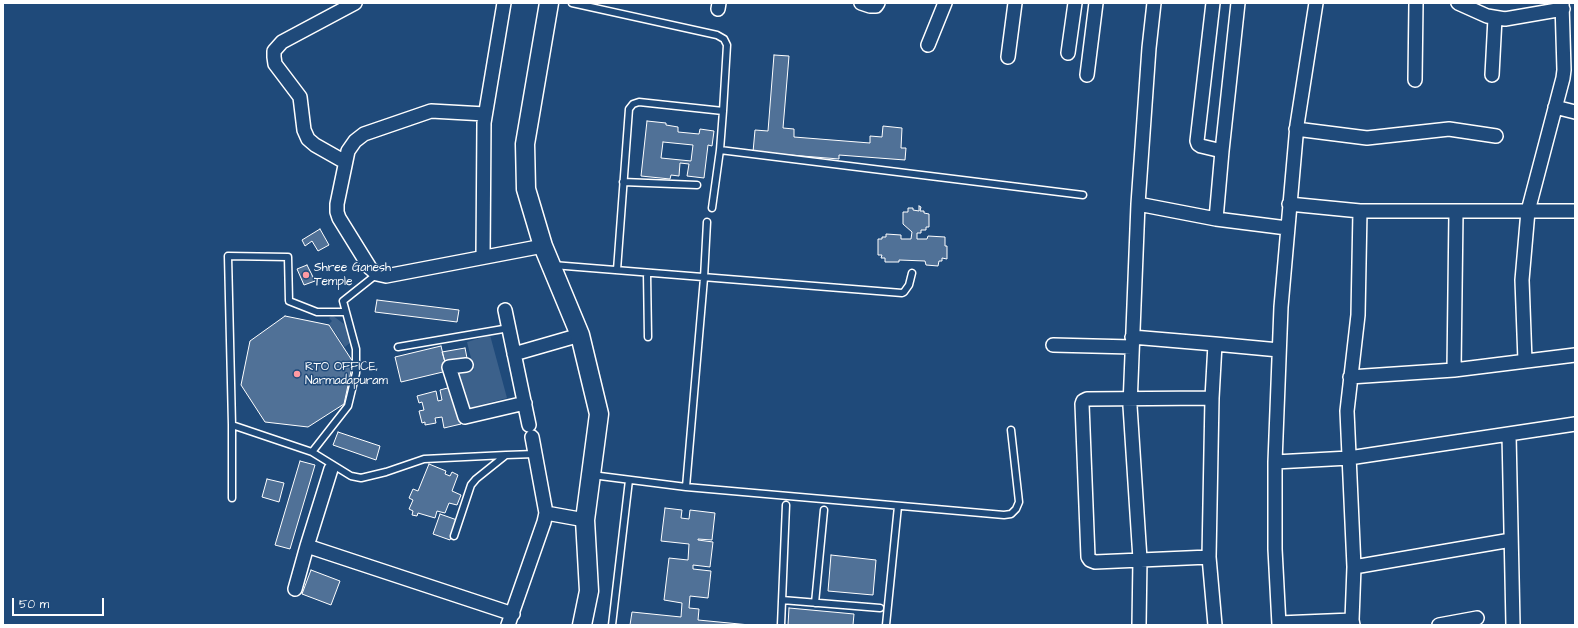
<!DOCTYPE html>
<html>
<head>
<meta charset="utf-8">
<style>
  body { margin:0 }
  #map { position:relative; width:1578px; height:628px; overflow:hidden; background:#1f4a7a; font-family:"Architects Daughter",sans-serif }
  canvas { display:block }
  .frame { position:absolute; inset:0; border:4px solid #fff; pointer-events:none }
  .scale { position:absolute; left:12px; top:598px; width:92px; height:18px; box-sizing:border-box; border:2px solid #fff; border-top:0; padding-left:5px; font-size:12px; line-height:14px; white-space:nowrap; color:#fff; -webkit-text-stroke:3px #1f4a7a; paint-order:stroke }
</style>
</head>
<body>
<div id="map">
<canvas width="1578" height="628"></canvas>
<div class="frame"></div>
<div class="scale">50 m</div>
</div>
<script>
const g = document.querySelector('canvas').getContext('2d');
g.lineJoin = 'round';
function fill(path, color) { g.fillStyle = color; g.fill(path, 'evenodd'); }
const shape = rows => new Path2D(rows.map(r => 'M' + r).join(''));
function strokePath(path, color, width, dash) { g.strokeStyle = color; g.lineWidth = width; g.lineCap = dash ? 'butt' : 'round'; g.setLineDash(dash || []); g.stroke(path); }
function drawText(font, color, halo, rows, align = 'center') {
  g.font = font + ' "Architects Daughter",sans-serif'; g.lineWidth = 3; g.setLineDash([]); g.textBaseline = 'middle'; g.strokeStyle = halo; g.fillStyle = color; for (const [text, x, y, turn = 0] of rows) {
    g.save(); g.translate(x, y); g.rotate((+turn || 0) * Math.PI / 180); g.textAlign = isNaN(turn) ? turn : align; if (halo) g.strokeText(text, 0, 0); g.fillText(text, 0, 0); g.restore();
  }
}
const green = shape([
  [332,315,344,324,352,341,345,347,329,324,332,321,329,318],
  [490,335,507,398,465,409,456,375,474,370,467,342]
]);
const building = shape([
  [774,55,789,56,783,128,794,129,794,137,870,143,870,136,882,137,883,126,902,128,901,148,906,148,905,160,839,155,839,159,753,152,755,130,768,131,774,55],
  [647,121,666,123,666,125,678,127,678,132,699,134,700,129,714,131,712,146,708,145,704,178,687,176,689,164,680,163,679,176,671,175,670,179,641,176,647,121],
  [663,142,693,145,691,161,661,158,663,142],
  [919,206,921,207,920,211,924,211,924,213,929,214,929,227,926,227,926,230,921,230,921,233,917,233,917,239,927,239,928,236,945,237,945,246,947,246,947,259,942,258,942,261,939,261,938,266,926,265,925,261,899,260,899,262,885,262,885,258,881,258,882,255,878,255,878,239,882,239,882,237,886,237,886,234,901,235,901,239,911,239,912,232,903,224,903,212,908,212,908,208,913,208,913,210,919,211,919,206],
  [320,229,329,245,318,251,312,241,305,246,302,240,320,229],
  [307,265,315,281,304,285,297,269,307,265],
  [377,300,459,310,457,322,375,312,377,300],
  [285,316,329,325,353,362,344,404,308,427,265,422,241,385,250,341,285,316],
  [441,346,447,371,401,382,395,357,441,346],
  [465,348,467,358,445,362,442,352,465,348],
  [455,386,461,424,444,428,442,417,435,418,436,423,425,425,425,422,422,423,419,411,424,410,422,402,419,403,417,396,436,391,438,401,442,400,440,390,455,386],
  [338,432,380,446,376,460,333,445,338,432],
  [300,461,315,465,290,549,275,545,300,461],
  [429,464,446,471,445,474,450,476,452,472,458,475,452,491,461,495,457,505,449,503,445,513,437,511,435,518,418,513,417,516,412,515,413,511,409,509,413,500,409,498,413,489,418,491,429,464],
  [267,479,284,483,279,502,262,497,267,479],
  [665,508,682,510,681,518,689,519,690,510,715,513,712,540,698,539,698,540,713,542,710,567,693,565,693,569,711,571,708,598,690,596,689,608,699,609,698,620,750,625,630,625,632,612,681,617,682,603,664,600,669,558,688,560,689,544,661,541,665,508],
  [440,514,457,520,450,540,433,534,440,514],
  [831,555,876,560,873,595,828,591,831,555],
  [311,570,340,581,331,605,302,594,311,570],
  [789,608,854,614,853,625,788,625,789,608]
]);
const lane = shape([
  [572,3,717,35,724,39,727,45,723,111,720,150,712,208],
  [720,150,1083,195],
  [623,182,697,185],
  [553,265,902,293,904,292,909,285,912,273],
  [617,270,629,109,633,104,639,102,723,111],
  [647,273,648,337],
  [398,347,509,328],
  [232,425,312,452,348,406,356,373,356,349,343,301,377,274],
  [312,452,351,476,361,478,386,472,424,459,506,455],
  [592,475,686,487,1004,515,1011,514,1016,509,1019,502,1011,430],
  [686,487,704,278,707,222],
  [232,498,232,425,228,256,288,257,289,301,317,312,346,312],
  [454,536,471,485,476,479,506,455,535,454],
  [782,600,880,608],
  [815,603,824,510],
  [612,625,629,480],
  [781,625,786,505],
  [886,625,898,506]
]);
const street = shape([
  [861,3,870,6,876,6,878,3],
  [1213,3,1197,141,1198,144,1201,146,1222,151],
  [1458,3,1487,16,1505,19,1563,9],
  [718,9,719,3],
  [928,45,945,3],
  [1068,53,1075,3],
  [1008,57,1015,3],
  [1087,75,1096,3],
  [1492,75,1495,18],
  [1415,80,1416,3],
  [1555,107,1575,112],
  [485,114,431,111,364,134,355,141,348,151,337,204,337,212,339,218,370,268,377,274,386,276,543,246],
  [1296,129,1367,138,1449,129,1496,136],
  [345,162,315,145,308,139,304,130,300,97,275,64,274,57,274,51,282,42,355,3],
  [1138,204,1216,219,1287,228],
  [1289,204,1360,211,1575,211],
  [1216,219,1222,151,1238,3],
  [483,257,484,123,504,3],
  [505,310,529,425],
  [1132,337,1215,344,1212,398,1209,557,1215,625],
  [1215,344,1279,350],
  [1053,345,1132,347],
  [514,354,580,335],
  [1525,361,1522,280,1528,211,1563,78,1564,70,1562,3],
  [466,365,449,367,465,417,525,403],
  [1454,370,1456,212],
  [1350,377,1454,370,1575,355],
  [1509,434,1513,625],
  [1275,462,1349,458,1575,424],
  [331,469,307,546,513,614],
  [546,513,585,520],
  [1209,557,1095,562,1090,560,1088,557,1082,404,1083,401,1087,399,1212,398],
  [1354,567,1511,540],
  [295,589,307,546],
  [1279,623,1352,620],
  [508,625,544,522,546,513,532,437],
  [1139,625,1140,559,1130,406,1138,204,1149,48,1154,3],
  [1279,625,1275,549,1275,462,1281,307,1297,125,1316,3],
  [1353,625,1352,620,1354,567,1347,411,1358,315,1360,211],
  [1439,625,1477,618]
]);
const secondary = shape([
  [549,3,525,144,526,189,543,246,580,335,599,414,585,520,589,591,582,625]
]);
const markers = [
  [306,275,4,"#ff9aa2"],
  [297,374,4,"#ff9aa2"]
];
const poiNames = [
  ["Shree Ganesh",314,268],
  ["Temple",314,282],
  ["RTO OFFICE,",305,367],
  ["Narmadapuram",305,381]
];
fill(green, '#3c618b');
fill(building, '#507197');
strokePath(building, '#fff', 1);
strokePath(lane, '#fff', 9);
strokePath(street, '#fff', 16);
strokePath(secondary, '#fff', 21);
strokePath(lane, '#1f4a7a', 6);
strokePath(street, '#1f4a7a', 13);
strokePath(secondary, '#1f4a7a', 18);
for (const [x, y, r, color] of markers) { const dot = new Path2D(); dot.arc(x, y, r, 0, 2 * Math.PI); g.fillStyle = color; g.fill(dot); strokePath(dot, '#1f4a7a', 1.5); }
drawText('12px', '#fff', '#1f4a7a', poiNames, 'left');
</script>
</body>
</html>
